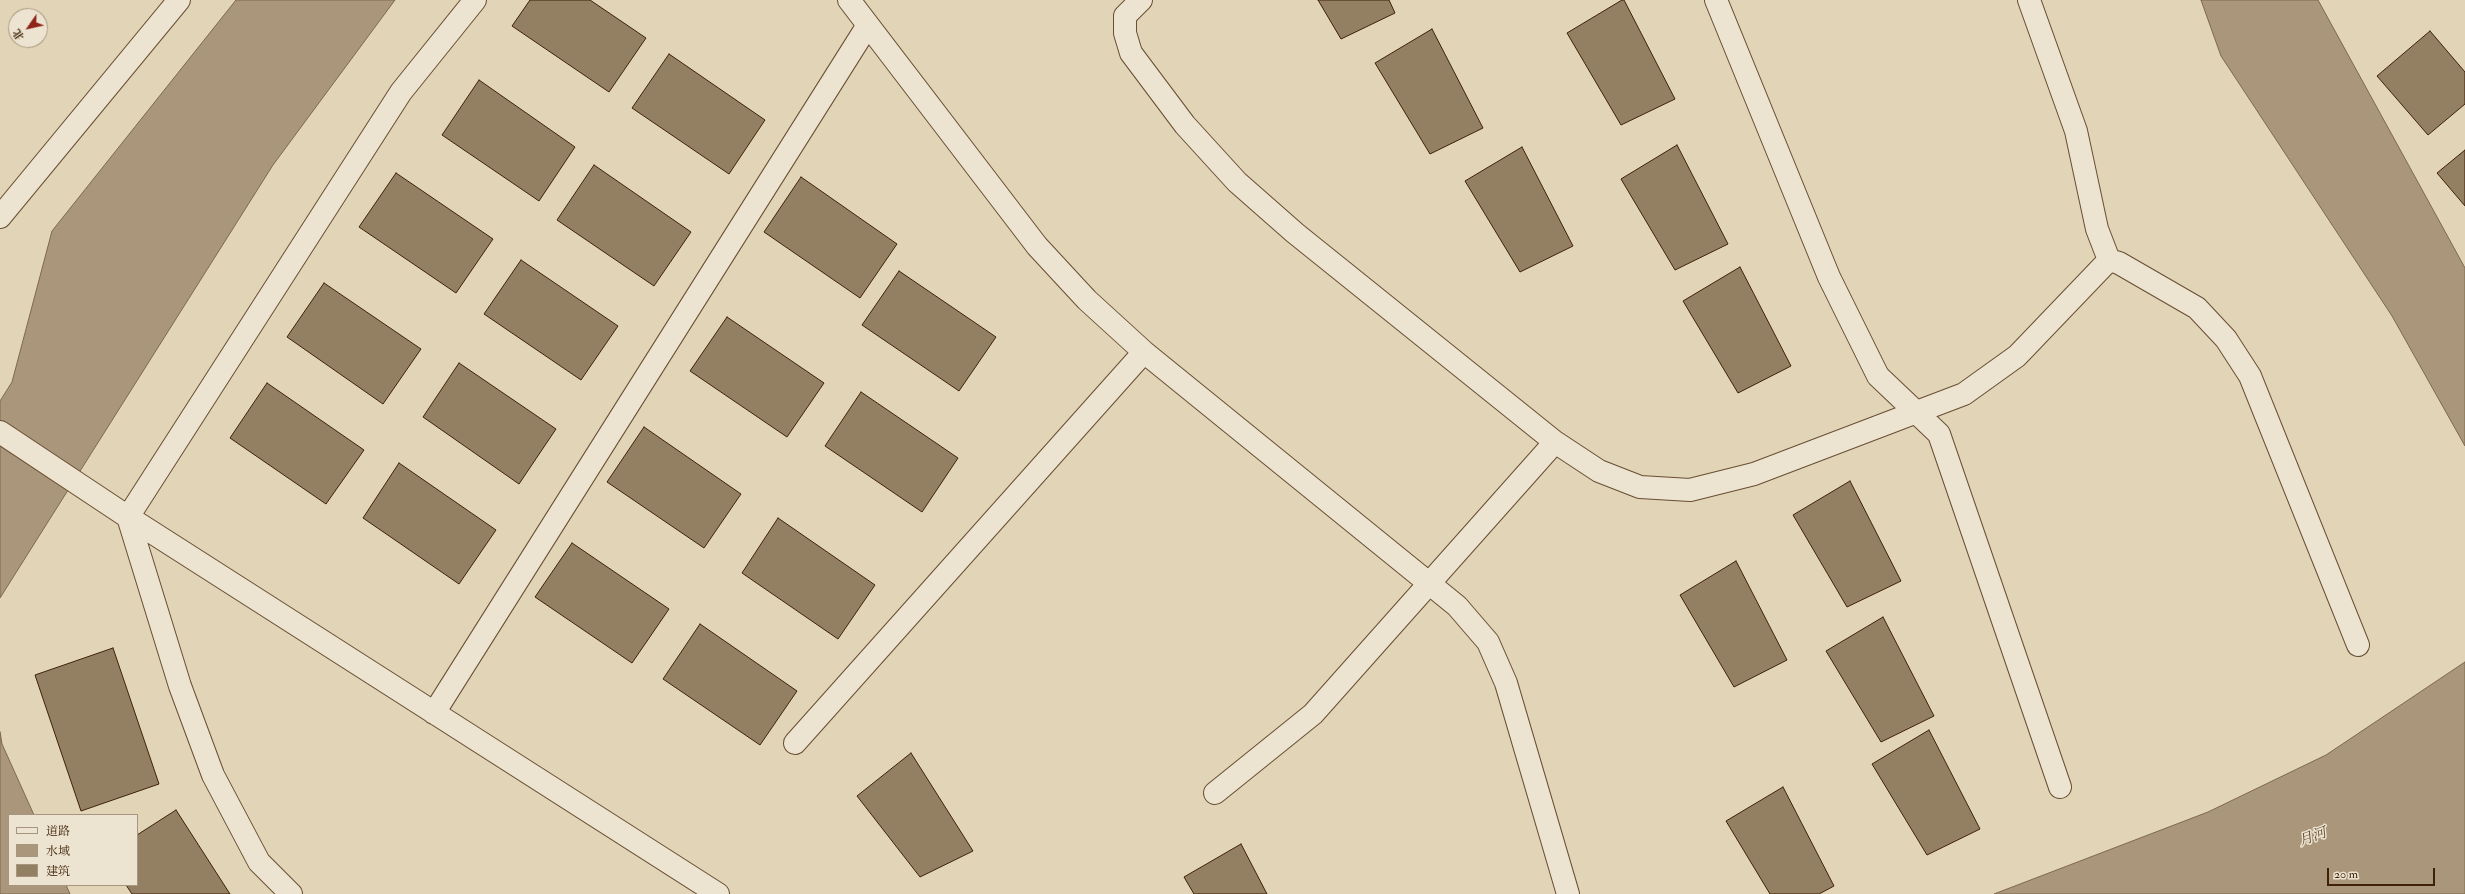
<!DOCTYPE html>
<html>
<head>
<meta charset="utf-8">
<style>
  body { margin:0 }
  #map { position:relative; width:2465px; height:894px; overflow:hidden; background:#e1d4b7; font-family:"IM FELL Double Pica","Noto Serif SC",serif }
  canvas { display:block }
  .legend { position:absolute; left:8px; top:814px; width:130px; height:72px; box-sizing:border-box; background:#ece3d0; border:1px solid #a7967f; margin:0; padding:5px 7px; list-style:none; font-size:12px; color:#3f2206 }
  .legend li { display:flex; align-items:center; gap:8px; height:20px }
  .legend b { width:20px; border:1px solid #a7967f }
  .north { position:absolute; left:8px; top:8px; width:40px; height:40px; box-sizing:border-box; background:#ece3d0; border:1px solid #a7967f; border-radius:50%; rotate:236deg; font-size:11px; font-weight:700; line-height:16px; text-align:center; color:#3f2206 }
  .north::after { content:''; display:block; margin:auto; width:14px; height:18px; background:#8f2418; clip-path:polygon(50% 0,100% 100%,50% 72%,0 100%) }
  .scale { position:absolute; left:2327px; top:868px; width:108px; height:18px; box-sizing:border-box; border:2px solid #3f2206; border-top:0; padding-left:5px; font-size:12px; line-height:14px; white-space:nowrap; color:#3f2206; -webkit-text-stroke:3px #ece3d0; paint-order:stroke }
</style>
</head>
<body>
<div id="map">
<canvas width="2465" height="894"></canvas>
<ul class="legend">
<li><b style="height:5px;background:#ece3d0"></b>道路</li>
<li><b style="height:11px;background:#aa977b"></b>水域</li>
<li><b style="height:11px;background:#937f62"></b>建筑</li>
</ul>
<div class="north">北</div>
<div class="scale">20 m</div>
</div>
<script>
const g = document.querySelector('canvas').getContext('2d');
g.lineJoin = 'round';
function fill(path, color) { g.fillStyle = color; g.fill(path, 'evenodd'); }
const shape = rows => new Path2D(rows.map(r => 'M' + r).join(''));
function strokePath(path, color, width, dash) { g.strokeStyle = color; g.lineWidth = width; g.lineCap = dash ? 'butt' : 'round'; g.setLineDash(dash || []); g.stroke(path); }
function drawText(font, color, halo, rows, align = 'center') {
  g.font = font + ' "IM FELL Double Pica","Noto Serif SC",serif'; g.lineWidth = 3; g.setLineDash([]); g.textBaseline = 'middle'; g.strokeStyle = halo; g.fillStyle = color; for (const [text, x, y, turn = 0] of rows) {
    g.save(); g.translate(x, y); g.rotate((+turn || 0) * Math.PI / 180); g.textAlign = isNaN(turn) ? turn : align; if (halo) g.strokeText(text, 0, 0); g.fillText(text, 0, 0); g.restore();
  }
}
const water = shape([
  [236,0,395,0,273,165,0,598,0,401,12,382,52,231,236,0],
  [2201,0,2318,0,2465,268,2465,446,2392,316,2221,56,2201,0],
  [2465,662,2465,894,1994,894,2208,812,2326,755,2465,662],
  [0,732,2,744,34,815,9,815,9,885,66,885,70,894,0,894,0,732]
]);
const building = shape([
  [530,0,590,0,646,38,609,92,512,26,530,0],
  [1318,0,1389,0,1395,13,1341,39,1318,0],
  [1622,0,1624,0,1675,99,1621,125,1567,33,1622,0],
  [1432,29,1483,128,1430,154,1375,63,1432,29],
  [2430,31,2465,72,2465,104,2428,135,2377,76,2430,31],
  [669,54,765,120,729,174,632,108,669,54],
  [479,80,575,147,539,201,442,135,479,80],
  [1677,145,1728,244,1675,270,1621,179,1677,145],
  [1522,147,1573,246,1520,272,1465,181,1522,147],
  [2465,150,2465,206,2437,173,2465,150],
  [594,165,691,232,654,286,557,220,594,165],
  [396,173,493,239,456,293,359,227,396,173],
  [801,177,897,244,860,298,764,232,801,177],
  [521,260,618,326,581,380,484,314,521,260],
  [1740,267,1791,366,1738,393,1683,301,1740,267],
  [899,271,996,337,959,391,862,325,899,271],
  [324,283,421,349,383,404,287,337,324,283],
  [727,317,824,383,787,437,690,371,727,317],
  [459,363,556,429,519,484,423,417,459,363],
  [267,383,364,450,326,504,230,438,267,383],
  [861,392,958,458,922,512,825,446,861,392],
  [644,427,741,494,704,548,607,482,644,427],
  [399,463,496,530,459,584,363,518,399,463],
  [1850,481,1901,581,1847,607,1793,515,1850,481],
  [778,518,875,585,838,639,742,573,778,518],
  [572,543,669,609,632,663,535,597,572,543],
  [1736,561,1787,660,1734,687,1680,595,1736,561],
  [1883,617,1934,716,1881,742,1826,651,1883,617],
  [700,624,797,691,760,745,663,679,700,624],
  [113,648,159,784,81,811,35,675,113,648],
  [1929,730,1980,829,1927,855,1872,764,1929,730],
  [911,753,973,851,920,877,857,796,911,753],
  [1783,787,1834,886,1819,894,1770,894,1726,821,1783,787],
  [176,810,230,894,132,894,126,885,137,885,137,835,176,810],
  [1241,844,1267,894,1194,894,1184,877,1241,844]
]);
const minor = shape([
  [849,0,1037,246,1087,300,1144,352,1457,606,1488,642,1506,683,1568,894],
  [1141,0,1125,16,1125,33,1131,53,1185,125,1237,182,1295,233,1555,442,1599,471,1640,487,1690,490,1754,474,1964,394,2017,356,2109,260],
  [1716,0,1829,277,1878,376,1939,434,2060,787],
  [2029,0,2076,131,2097,229,2109,260,2119,263,2197,308,2226,339,2250,376,2358,645],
  [0,217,179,0],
  [0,432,128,517,718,894],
  [434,713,868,25],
  [795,743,1144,352],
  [1215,793,1313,714,1555,442],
  [291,894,259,862,213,775,180,686,128,517,401,92,475,0]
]);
const waterNames = [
  ["月河",2313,838,-20]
];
fill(water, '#aa977b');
strokePath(water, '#7f684c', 1);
fill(building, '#937f62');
strokePath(building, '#3f2206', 1);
strokePath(minor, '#684e32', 24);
strokePath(minor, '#ece3d0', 22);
drawText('italic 14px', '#5f4529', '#ece3d0', waterNames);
</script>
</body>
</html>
